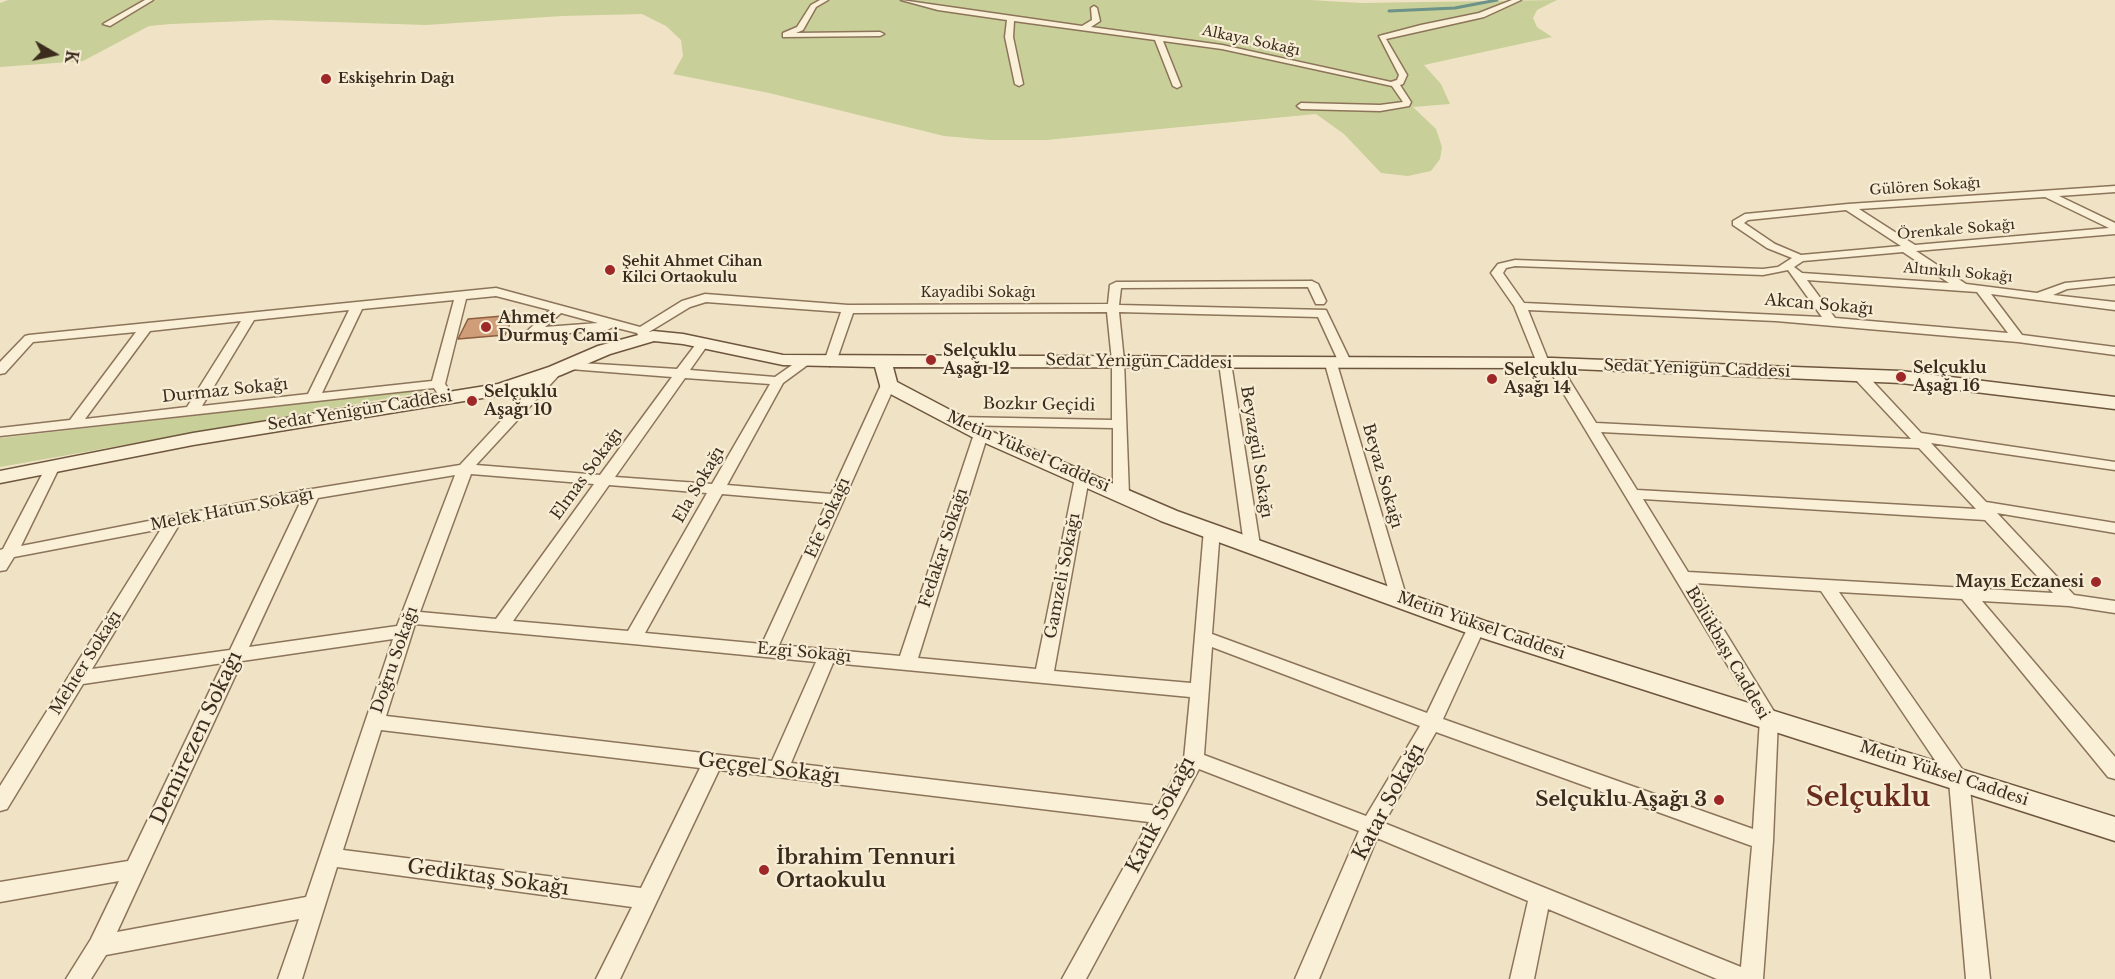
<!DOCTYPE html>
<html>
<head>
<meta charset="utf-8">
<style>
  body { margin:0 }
  #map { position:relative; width:2115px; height:979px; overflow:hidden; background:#f0e3c5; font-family:"Libre Baskerville",serif }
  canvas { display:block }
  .north { position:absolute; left:24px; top:24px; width:60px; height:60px; -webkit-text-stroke:4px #f7edd5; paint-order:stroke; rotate:99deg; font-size:16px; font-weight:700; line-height:24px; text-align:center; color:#3b2c1e }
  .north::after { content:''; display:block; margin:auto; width:21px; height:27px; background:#3b2c1e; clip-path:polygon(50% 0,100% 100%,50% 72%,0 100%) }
</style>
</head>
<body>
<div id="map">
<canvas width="2115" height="979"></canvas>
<div class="north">K</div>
</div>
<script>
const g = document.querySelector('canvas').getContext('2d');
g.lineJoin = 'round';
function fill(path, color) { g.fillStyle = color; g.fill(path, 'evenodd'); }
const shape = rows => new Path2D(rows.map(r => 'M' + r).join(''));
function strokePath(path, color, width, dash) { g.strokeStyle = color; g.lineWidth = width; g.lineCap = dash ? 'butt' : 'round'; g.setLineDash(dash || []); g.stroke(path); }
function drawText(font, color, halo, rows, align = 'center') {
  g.font = font + ' "Libre Baskerville",serif'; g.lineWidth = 4.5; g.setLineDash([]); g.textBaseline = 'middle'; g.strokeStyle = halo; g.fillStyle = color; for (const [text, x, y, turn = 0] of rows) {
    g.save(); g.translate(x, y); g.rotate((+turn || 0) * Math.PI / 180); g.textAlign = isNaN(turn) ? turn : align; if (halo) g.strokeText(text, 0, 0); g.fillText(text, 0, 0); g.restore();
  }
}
const green = shape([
  [8,0,1311,0,1361,3,1557,0,1537,10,1533,18,1537,27,1552,37,1424,65,1441,84,1450,104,1413,107,1436,129,1442,147,1440,159,1431,171,1408,176,1381,173,1344,134,1316,114,1046,140,989,140,944,136,769,93,673,74,683,56,681,40,666,26,642,14,562,16,426,25,270,20,171,24,149,26,83,61,0,67,0,3],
  [417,390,429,391,0,467,0,438]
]);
const stream = shape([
  [1389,11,1455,8,1497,0]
]);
const building = shape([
  [514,315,505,335,458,339,468,319,514,315]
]);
const street = shape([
  [145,0,153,0,110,26,103,24,145,0],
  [820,0,828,0,816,7,803,30,796,33,880,32,884,34,880,36,783,37,783,33,797,27,811,5,820,0],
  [901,0,1082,26,1092,20,1091,8,1094,6,1097,8,1100,21,1091,27,1222,45,1391,82,1397,80,1399,75,1379,36,1421,25,1479,13,1512,0,1521,0,1484,17,1386,39,1407,75,1403,84,1400,85,1411,102,1409,106,1380,111,1301,109,1297,106,1301,103,1380,105,1403,102,1392,86,1222,49,1163,41,1181,86,1177,88,1173,86,1155,40,1014,21,1013,37,1023,84,1019,86,1015,84,1005,37,1007,20,938,10,901,0],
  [2115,186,2115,192,2059,196,2115,223,2115,234,1916,251,1966,284,2037,293,2065,283,2115,278,2115,284,2067,289,2053,295,2115,302,2115,310,1991,294,2022,335,2115,347,2115,355,2018,342,1776,321,1528,310,1548,360,1557,360,1596,423,1911,439,1855,379,1853,376,1860,372,1865,373,1921,433,2115,462,2115,470,1931,443,1986,502,2115,523,2115,533,1997,513,2074,595,2115,601,2115,613,2069,606,1982,601,2115,757,2115,779,2108,777,1962,599,1839,592,1969,779,1990,979,1966,979,1949,781,1821,591,1695,583,1778,718,1773,841,1763,979,1717,979,1548,909,1534,979,1510,979,1528,901,1377,838,1319,979,1295,979,1359,831,1199,769,1086,979,1062,979,1149,822,719,770,620,979,596,979,632,907,337,867,302,979,278,979,299,919,106,955,91,979,66,979,91,939,119,881,0,902,0,882,128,861,223,663,83,684,7,809,0,811,0,786,161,529,14,557,6,570,0,571,0,550,3,549,48,463,53,462,60,466,21,546,312,489,460,465,550,368,555,367,560,368,562,371,560,374,476,465,600,475,672,377,570,369,565,368,564,365,565,362,677,369,699,340,703,339,709,343,690,370,775,377,802,358,812,358,813,361,783,383,727,485,831,494,881,385,888,381,895,385,779,645,900,656,974,434,981,430,988,434,918,658,1036,669,1075,478,1082,473,1089,478,1054,671,1191,683,1204,529,1212,524,1220,529,1212,634,1427,713,1470,623,1482,623,1485,627,1443,719,1753,829,1760,719,1547,366,1538,366,1537,363,1514,306,1491,273,1498,264,1515,260,1763,269,1778,267,1792,258,1767,248,1733,225,1733,221,1745,214,1848,204,2115,186],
  [2045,197,2109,228,1915,245,1859,209,2045,197],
  [1846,210,1901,246,1801,255,1775,244,1744,223,1748,220,1846,210],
  [1903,252,1949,283,1802,273,1794,267,1803,261,1903,252],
  [1515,266,1763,275,1788,270,1822,317,1524,303,1503,273,1506,268,1515,266],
  [1807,280,1977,292,2008,333,1835,318,1807,280],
  [685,378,770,384,712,484,615,477,685,378],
  [1601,432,1919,448,1976,509,1637,490,1601,432],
  [471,474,594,484,496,619,420,612,471,474],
  [455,475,397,626,249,647,318,498,455,475],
  [609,485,707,493,628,631,513,621,609,485],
  [722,494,827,503,762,644,645,633,722,494],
  [1643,499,1985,520,2053,593,1688,572,1643,499],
  [301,501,230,650,92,669,179,525,301,501],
  [415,624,633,644,816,662,772,761,386,716,415,624],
  [393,639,306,897,117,932,242,661,393,639],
  [1212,647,1420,726,1366,816,1204,755,1212,647],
  [833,663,1190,697,1184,759,1158,806,791,763,833,663],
  [381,730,700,768,641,888,343,850,381,730],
  [1436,732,1752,846,1741,967,1384,823,1436,732],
  [1312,281,1318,284,1326,301,1324,304,1316,304,1308,287,1121,288,1119,305,1326,310,1352,364,1351,367,1341,367,1318,317,1119,312,1124,361,1129,495,1121,500,1113,495,1113,428,957,425,950,421,957,417,1112,420,1112,361,1107,312,853,313,836,362,830,366,824,362,841,312,706,302,690,307,649,332,651,338,645,342,641,341,637,333,613,327,607,330,532,336,526,332,550,310,496,296,466,299,445,384,454,397,452,400,442,400,434,388,0,436,0,428,70,420,136,332,33,342,5,373,0,374,0,362,25,336,29,335,496,288,640,327,682,301,705,294,848,305,1108,304,1110,285,1116,282,1312,281],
  [454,300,432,381,322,393,362,309,454,300],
  [349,310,308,394,202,406,254,320,349,310],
  [561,313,598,323,545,327,561,313],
  [241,321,187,407,85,419,150,331,241,321],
  [1225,359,1231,363,1260,545,1252,550,1244,545,1219,363,1225,359],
  [1331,360,1337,364,1407,599,1405,603,1399,605,1393,603,1391,599,1325,364,1331,360]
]);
const secondary = shape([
  [653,331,683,334,783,355,1552,358,1901,371,2115,397,2115,409,1901,383,1552,368,893,367,897,382,988,430,1177,511,1485,621,2115,817,2115,841,1467,633,1161,521,974,438,881,389,875,367,783,365,683,344,654,341,610,354,561,375,501,395,193,445,0,483,0,471,193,433,498,384,549,367,598,346,653,331]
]);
const markers = [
  [326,79,6,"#9e2728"],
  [610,270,6,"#9e2728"],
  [486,327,6,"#9e2728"],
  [931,360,6,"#9e2728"],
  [1901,377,6,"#9e2728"],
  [1492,379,6,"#9e2728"],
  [472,401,6,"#9e2728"],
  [2096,582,6,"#9e2728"],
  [1719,800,6,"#9e2728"],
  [764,870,6,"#9e2728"]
];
const farStreetnames = [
  ["Alkaya Sokağı",1251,41,12],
  ["Gülören Sokağı",1925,187,-4],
  ["Örenkale Sokağı",1956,230,-5],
  ["Altınkılı Sokağı",1958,273,5],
  ["Kayadibi Sokağı",978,293]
];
const farPoinames = [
  ["Eskişehrin Dağı",338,79],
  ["Şehit Ahmet Cihan",622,262],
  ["Kilci Ortaokulu",622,278]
];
const streetNames = [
  ["Akcan Sokağı",1819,305,5],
  ["Sedat Yenigün Caddesi",1139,362,1],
  ["Sedat Yenigün Caddesi",1697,369,2],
  ["Durmaz Sokağı",225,391,-6],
  ["Bozkır Geçidi",1039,405,1],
  ["Sedat Yenigün Caddesi",360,411,-9],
  ["Metin Yüksel Caddesi",1028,452,24],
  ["Beyazgül Sokağı",1256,452,81],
  ["Elmas Sokağı",587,474,-54],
  ["Beyaz Sokağı",1382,476,74],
  ["Ela Sokağı",699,485,-60],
  ["Melek Hatun Sokağı",232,510,-11],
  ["Efe Sokağı",828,518,-66],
  ["Fedakar Sokağı",944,548,-72],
  ["Gamzeli Sokağı",1063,576,-79],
  ["Metin Yüksel Caddesi",1481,626,19],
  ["Ezgi Sokağı",804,653,5],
  ["Bölükbaşı Caddesi",1727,653,60],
  ["Doğru Sokağı",395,660,-71],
  ["Mehter Sokağı",86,663,-58],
  ["Metin Yüksel Caddesi",1944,774,18]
];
const poiNames = [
  ["Ahmet",498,318],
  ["Durmuş Cami",498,336],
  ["Selçuklu",943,351],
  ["Aşağı 12",943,369],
  ["Selçuklu",1913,368],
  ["Aşağı 16",1913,386],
  ["Selçuklu",1504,370],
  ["Aşağı 14",1504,388],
  ["Selçuklu",484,392],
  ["Aşağı 10",484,410],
  ["Mayıs Eczanesi",2084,582,"right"]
];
const nearStreetnames = [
  ["Demirezen Sokağı",197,738,-65],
  ["Geçgel Sokağı",769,769,7],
  ["Katar Sokağı",1389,802,-62],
  ["Katık Sokağı",1161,815,-63],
  ["Gediktaş Sokağı",488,878,8]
];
const nearPoinames = [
  ["Selçuklu Aşağı 3",1707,800],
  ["İbrahim Tennuri",776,858,"left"],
  ["Ortaokulu",776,881,"left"]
];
const nearDistrictnames = [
  ["Selçuklu",1868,798]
];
fill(green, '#c8cf98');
strokePath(stream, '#6c9289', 3);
fill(building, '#d09d79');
strokePath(building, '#8c5d3e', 1.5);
strokePath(street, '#8c745a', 3);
strokePath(secondary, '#6e553d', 3);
fill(street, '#faf0d8');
fill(secondary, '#faf0d8');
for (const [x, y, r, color] of markers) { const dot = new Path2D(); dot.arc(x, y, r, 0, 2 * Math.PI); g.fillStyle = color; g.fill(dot); strokePath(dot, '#f7edd5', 2); }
drawText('14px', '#3b2c1e', '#f7edd5', farStreetnames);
drawText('bold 14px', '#3b2c1e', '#f7edd5', farPoinames, 'left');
drawText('16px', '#3b2c1e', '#f7edd5', streetNames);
drawText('bold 16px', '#3b2c1e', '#f7edd5', poiNames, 'left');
drawText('20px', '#3b2c1e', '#f7edd5', nearStreetnames);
drawText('bold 20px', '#3b2c1e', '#f7edd5', nearPoinames, 'right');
drawText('bold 27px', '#6a2c1c', '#f7edd5', nearDistrictnames);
</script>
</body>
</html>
